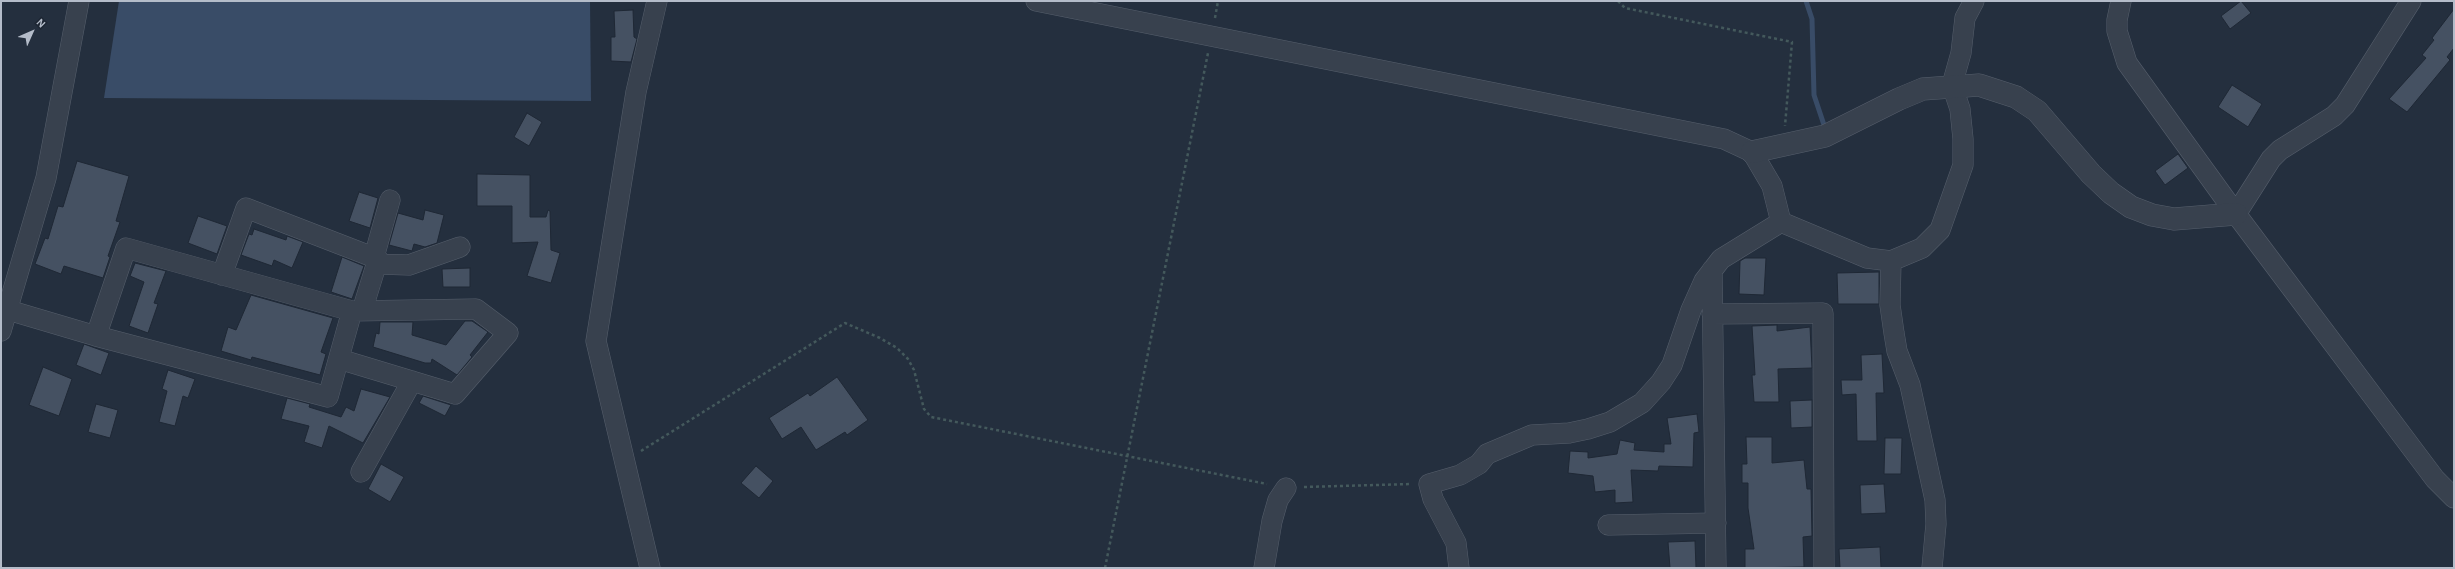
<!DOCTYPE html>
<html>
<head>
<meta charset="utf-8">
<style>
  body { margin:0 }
  #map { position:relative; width:2455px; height:569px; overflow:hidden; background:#242f3e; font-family:"Alegreya Sans",sans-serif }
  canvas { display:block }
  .frame { position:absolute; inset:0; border:2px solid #b4bcc9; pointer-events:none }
  .north { position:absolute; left:12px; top:12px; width:40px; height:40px; -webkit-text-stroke:3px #1d2633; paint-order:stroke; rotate:45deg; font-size:11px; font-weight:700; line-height:16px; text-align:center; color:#b4bcc9 }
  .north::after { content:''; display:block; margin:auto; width:14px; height:18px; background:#b4bcc9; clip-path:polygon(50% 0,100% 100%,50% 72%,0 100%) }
</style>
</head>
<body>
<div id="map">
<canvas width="2455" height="569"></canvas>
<div class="frame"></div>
<div class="north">N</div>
</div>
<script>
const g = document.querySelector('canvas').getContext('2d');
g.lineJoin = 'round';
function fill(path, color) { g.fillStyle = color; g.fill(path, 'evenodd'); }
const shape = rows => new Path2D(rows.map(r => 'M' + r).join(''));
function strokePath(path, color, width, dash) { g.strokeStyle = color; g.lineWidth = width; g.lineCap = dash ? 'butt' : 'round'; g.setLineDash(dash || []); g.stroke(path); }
const water = shape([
  [119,1,590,1,591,101,104,98]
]);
const stream = shape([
  [1806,1,1812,19,1814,95,1824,125]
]);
const building = shape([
  [2241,1,2251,13,2230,29,2221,16,2241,1],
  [2454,9,2454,48,2447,57,2450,60,2407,112,2389,99,2426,58,2422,55,2434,40,2432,38,2454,9],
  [633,10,634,37,637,39,631,62,611,61,611,37,615,37,614,11,633,10],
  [2232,85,2262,104,2248,127,2218,107,2232,85],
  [527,113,542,122,529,146,514,137,527,113],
  [2178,154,2188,168,2165,185,2155,171,2178,154],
  [77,161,129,176,116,221,120,222,108,256,110,257,103,278,64,266,61,274,35,264,45,238,48,239,58,206,63,207,77,161],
  [477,174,530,175,530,217,546,217,548,210,550,211,551,250,560,253,551,283,527,276,538,242,512,243,512,206,477,206,477,174],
  [359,192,378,198,370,228,349,221,359,192],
  [425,210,444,215,437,243,425,247,414,244,412,251,389,245,398,213,423,220,425,210],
  [198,216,227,226,217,254,188,243,198,216],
  [254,229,286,240,287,236,303,242,292,268,274,260,272,266,241,255,249,234,252,235,254,229],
  [342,257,364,266,352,299,331,292,342,257],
  [1745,258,1766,258,1764,295,1739,294,1740,261,1745,258],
  [135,263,166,271,154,303,158,304,148,333,129,326,144,282,130,276,135,263],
  [470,268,470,287,443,287,442,269,470,268],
  [1879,272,1879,304,1838,304,1837,273,1879,272],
  [251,295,333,318,321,352,326,354,320,375,252,357,251,360,221,351,228,327,236,330,251,295],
  [465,321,472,321,488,332,470,355,472,357,457,375,432,359,431,363,425,363,373,347,376,333,379,334,380,322,413,322,412,335,446,345,465,321],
  [1777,325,1777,331,1810,327,1812,368,1778,369,1779,402,1754,402,1752,375,1755,375,1752,326,1777,325],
  [84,344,109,353,101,375,76,365,84,344],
  [1882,354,1884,393,1876,393,1877,441,1857,441,1856,394,1842,395,1841,380,1862,380,1861,355,1882,354],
  [43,367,72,379,59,416,29,405,43,367],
  [168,370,195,379,188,398,183,396,175,426,159,422,167,391,162,389,168,370],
  [837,377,868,420,847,435,845,432,816,450,801,427,782,439,769,418,808,393,810,396,837,377],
  [361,389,390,397,363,443,329,426,322,448,304,442,309,426,281,419,287,398,310,404,309,407,341,417,346,407,354,411,361,389],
  [423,396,451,405,445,416,419,403,423,396],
  [1812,400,1812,427,1791,428,1790,401,1812,400],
  [96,404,118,410,110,438,88,432,96,404],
  [1697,414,1699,432,1694,433,1693,467,1659,466,1658,471,1631,470,1633,502,1615,503,1615,490,1595,492,1593,476,1568,473,1570,451,1588,452,1588,458,1617,454,1620,440,1635,443,1634,450,1664,452,1664,444,1671,444,1667,418,1697,414],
  [1746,437,1772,437,1772,463,1804,460,1807,489,1811,489,1812,536,1803,537,1804,567,1745,568,1745,549,1754,549,1748,508,1748,483,1742,483,1742,464,1747,464,1746,437],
  [1885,438,1902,438,1901,474,1884,474,1885,438],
  [381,464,404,477,390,502,368,489,381,464],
  [756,466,773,481,759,498,741,483,756,466],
  [1884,484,1886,513,1861,514,1860,485,1884,484],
  [1695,541,1696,568,1670,568,1668,542,1695,541],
  [1880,547,1881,568,1840,568,1839,549,1880,547]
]);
const path = shape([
  [1618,1,1625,8,1792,42,1785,126],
  [1215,18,1218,1],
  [641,451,845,323,880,338,897,348,908,359,914,370,924,409,931,417,1267,484],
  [1304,487,1411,484],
  [1105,568,1208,53]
]);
const minor = shape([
  [1036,1,1724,139,1752,152,1772,186,1781,222],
  [2121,1,2117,20,2117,31,2127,63,2236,214,2435,479,2454,498],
  [2236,214,2271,159,2280,150,2334,116,2345,105,2411,1],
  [374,257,390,200],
  [1891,261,1890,305,1894,333,1897,351,1910,385,1935,500,1936,524,1932,568],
  [377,264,409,265,460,247],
  [1712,270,1716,568],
  [222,275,246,208,378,259,362,311],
  [8,310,96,336,328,397,352,311],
  [1712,314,1823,313,1824,568],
  [1,331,46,178,79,1],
  [96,336,126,248,352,311,476,309,508,333,455,394,339,359],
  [361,472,412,381],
  [1608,525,1716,523],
  [650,568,596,341,636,92,657,1],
  [1264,568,1272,521,1278,500,1286,488],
  [1459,568,1456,543,1433,499,1429,484,1460,475,1479,464,1487,454,1532,435,1569,433,1588,429,1610,422,1642,403,1661,382,1672,365,1691,310,1704,281,1721,259,1781,222,1867,258,1891,261,1922,248,1940,230,1963,165,1963,139,1960,109,1952,85,1961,53,1965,18,1974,1]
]);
const tertiary = shape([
  [1752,152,1825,136,1899,99,1923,89,1979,85,2016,97,2037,111,2091,174,2111,193,2131,207,2152,215,2174,219,2236,214]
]);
fill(water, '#394c67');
strokePath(stream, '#394c67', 5);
fill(building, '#455162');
strokePath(building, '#1f2835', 1);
strokePath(minor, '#565f6c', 21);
strokePath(tertiary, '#565f6c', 23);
strokePath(path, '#44595c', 2.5, [3, 3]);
strokePath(minor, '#38414e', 20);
strokePath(tertiary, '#38414e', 22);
</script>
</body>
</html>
